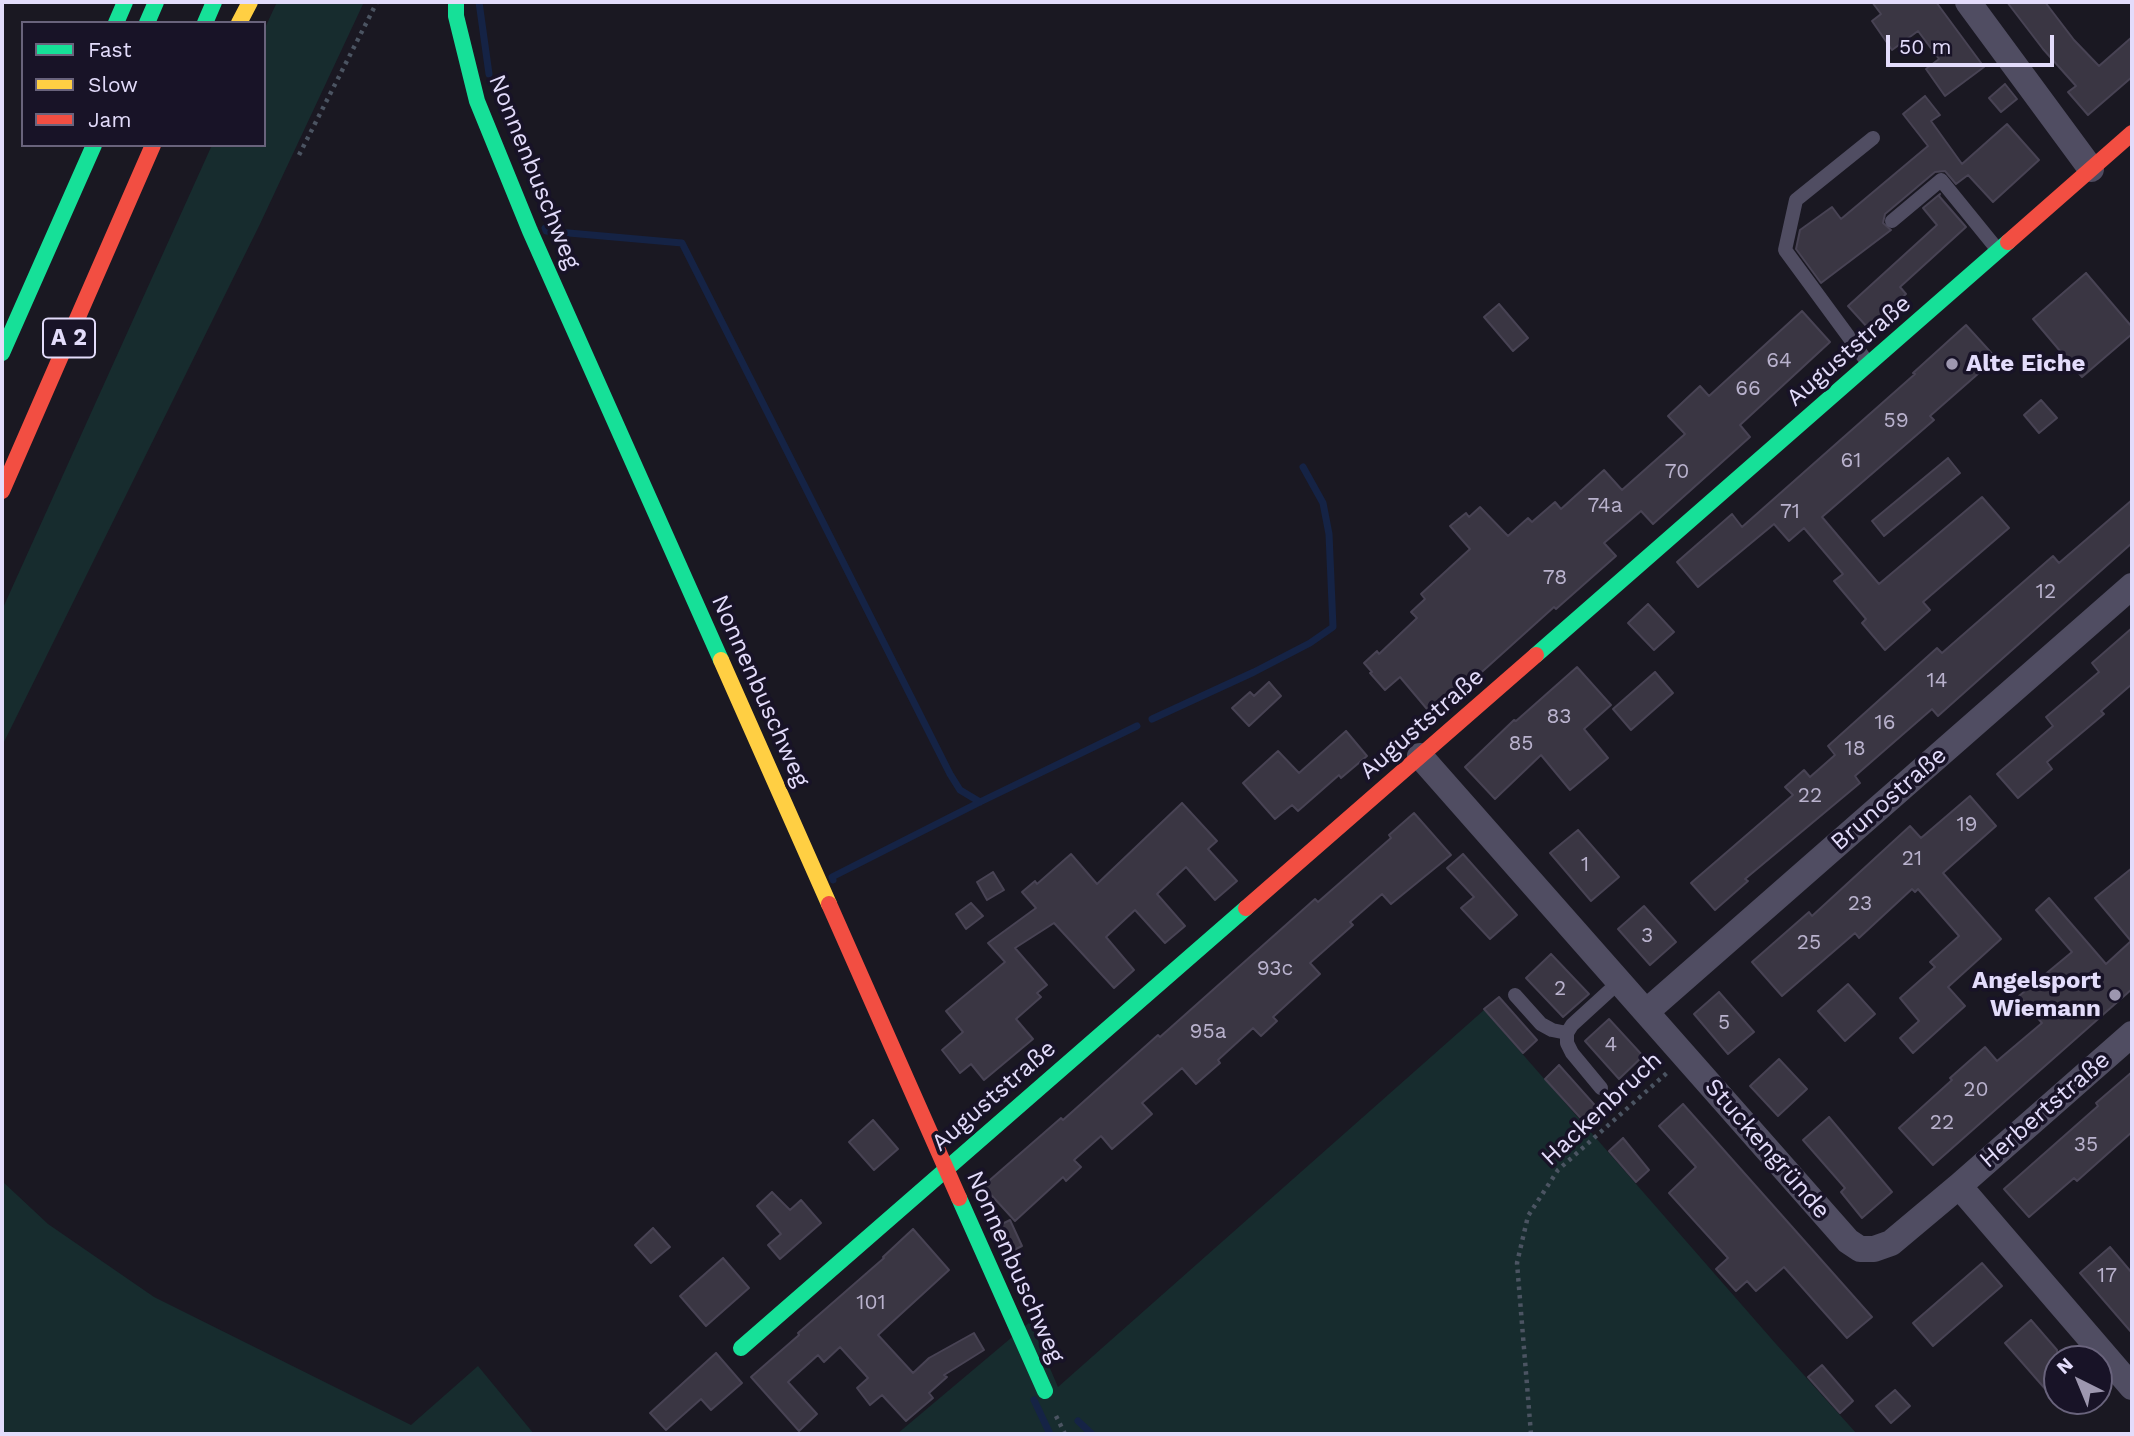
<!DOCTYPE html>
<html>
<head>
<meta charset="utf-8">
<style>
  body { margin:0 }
  #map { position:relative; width:2134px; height:1436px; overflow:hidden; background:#1a1822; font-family:"Work Sans",sans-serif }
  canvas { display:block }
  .frame { position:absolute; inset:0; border:4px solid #e3dcfb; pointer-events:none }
  .legend { position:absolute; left:21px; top:21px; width:245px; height:126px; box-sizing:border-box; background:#181327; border:2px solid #69637c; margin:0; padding:9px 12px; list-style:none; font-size:21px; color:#e3dcfb }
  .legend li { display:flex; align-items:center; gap:14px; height:35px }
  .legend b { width:35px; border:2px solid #69637c }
  .north { position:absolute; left:2043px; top:1345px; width:70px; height:70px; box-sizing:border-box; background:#181327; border:2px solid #69637c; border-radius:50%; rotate:317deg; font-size:19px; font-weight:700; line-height:28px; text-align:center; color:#e3dcfb }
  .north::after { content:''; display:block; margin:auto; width:24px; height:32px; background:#9d97af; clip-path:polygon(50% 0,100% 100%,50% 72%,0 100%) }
  .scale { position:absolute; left:1886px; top:35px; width:168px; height:32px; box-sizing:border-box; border:4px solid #e3dcfb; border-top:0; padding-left:9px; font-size:21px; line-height:24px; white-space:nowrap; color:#e3dcfb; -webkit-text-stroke:5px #181327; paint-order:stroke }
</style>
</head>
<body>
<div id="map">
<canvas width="2134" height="1436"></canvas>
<div class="frame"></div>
<ul class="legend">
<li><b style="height:9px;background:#16e098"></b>Fast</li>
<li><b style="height:9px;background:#ffcf43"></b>Slow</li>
<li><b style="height:9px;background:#f24e42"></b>Jam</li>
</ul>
<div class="north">N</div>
<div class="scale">50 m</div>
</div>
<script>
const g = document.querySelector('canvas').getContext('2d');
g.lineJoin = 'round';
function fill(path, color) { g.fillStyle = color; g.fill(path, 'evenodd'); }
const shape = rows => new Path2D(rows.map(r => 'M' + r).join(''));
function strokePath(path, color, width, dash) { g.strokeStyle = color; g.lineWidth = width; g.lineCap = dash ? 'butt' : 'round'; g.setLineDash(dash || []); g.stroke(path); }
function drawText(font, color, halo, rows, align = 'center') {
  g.font = font + ' "Work Sans",sans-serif'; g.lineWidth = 7; g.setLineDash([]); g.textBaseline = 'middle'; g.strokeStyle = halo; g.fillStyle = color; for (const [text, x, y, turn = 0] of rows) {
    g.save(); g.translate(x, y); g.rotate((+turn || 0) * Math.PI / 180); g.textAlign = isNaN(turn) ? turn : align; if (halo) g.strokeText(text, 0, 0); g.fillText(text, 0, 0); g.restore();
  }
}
const green = shape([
  [277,2,364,2,260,224,2,746,2,610,212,145,264,145,264,30],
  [1484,1010,1776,1344,1857,1434,897,1434,1030,1322,1058,1387],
  [2,1181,48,1224,154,1297,411,1425,478,1366,534,1434,2,1434]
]);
const stream = shape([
  [479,2,489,74],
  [545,228,546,231,682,243,950,774,960,790,980,802],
  [1152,719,1254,672,1310,643,1333,627,1329,534,1323,503,1303,467],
  [833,880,832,877,980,802,1137,726],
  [1034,1400,1050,1434],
  [1078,1421,1092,1434]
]);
const building = shape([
  [1872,2,1936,2,1984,67,1945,96,1926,69,1939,59,1918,31,1892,50,1872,21,1881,14,1872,2],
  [2007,2,2045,2,2074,40,2099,66,2132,37,2132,77,2088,115,2068,92,2076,86,2043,49,2007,2],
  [2005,84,2017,99,2001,112,1989,98,2005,84],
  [1925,96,1940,115,1931,121,1962,164,2007,124,2039,160,1993,202,1968,175,1956,184,1945,171,1935,172,1885,214,1883,223,1891,230,1821,283,1796,249,1800,230,1832,207,1841,219,1928,146,1903,114,1925,96],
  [1940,194,1939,196,1966,227,1900,287,1906,294,1868,328,1848,306,1937,225,1923,208,1940,194],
  [2086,273,2132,327,2132,334,2082,377,2033,319,2086,273],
  [1499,304,1528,338,1513,351,1484,317,1499,304],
  [1802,311,1830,342,1740,425,1750,437,1653,524,1641,511,1604,543,1616,556,1556,609,1554,607,1474,679,1432,715,1400,677,1385,690,1370,673,1372,672,1364,663,1377,651,1379,654,1417,618,1411,612,1425,599,1421,594,1470,549,1450,526,1466,513,1469,517,1480,507,1508,536,1528,518,1532,522,1555,502,1561,509,1604,470,1622,490,1685,434,1668,416,1700,386,1709,396,1802,311],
  [1966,325,1996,358,1930,416,1934,420,1822,517,1879,584,1982,497,2009,528,1923,602,1930,610,1885,650,1862,623,1866,619,1834,581,1843,574,1804,528,1789,541,1774,524,1698,587,1677,562,1732,514,1742,527,1915,374,1913,373,1966,325],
  [2041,400,2057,418,2039,433,2024,415,2041,400],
  [1948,458,1960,473,1884,536,1872,521,1948,458],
  [2132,500,2132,543,1938,716,1932,709,1855,776,1860,783,1745,879,1748,881,1715,910,1691,883,1793,795,1785,787,1804,770,1810,777,1835,755,1828,746,1937,648,1942,653,2053,556,2059,563,2132,500],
  [1648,604,1674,632,1654,650,1628,623,1648,604],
  [2132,628,2132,684,2101,711,2104,714,2047,762,2052,769,2018,798,1997,774,2053,726,2046,717,2099,672,2092,663,2132,628],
  [1577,667,1611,705,1584,729,1608,758,1570,790,1541,755,1495,799,1465,767,1514,720,1516,721,1577,667],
  [1655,672,1673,693,1631,730,1613,709,1655,672],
  [1269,682,1281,696,1249,726,1232,708,1250,692,1254,696,1269,682],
  [1346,731,1367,756,1341,778,1339,775,1298,811,1292,805,1275,819,1243,783,1278,751,1299,773,1346,731],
  [1970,796,1996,826,1943,873,2001,939,1948,987,1965,1006,1913,1053,1900,1038,1919,1021,1900,998,1935,967,1930,962,1959,936,1918,889,1915,892,1912,889,1859,938,1855,933,1782,996,1752,962,1809,912,1812,916,1910,826,1921,838,1970,796],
  [1182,803,1217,841,1208,849,1237,881,1215,900,1186,867,1157,894,1185,926,1165,943,1135,910,1106,937,1134,970,1114,988,1054,923,1015,948,1047,985,1037,993,1041,997,1016,1019,1033,1039,984,1080,971,1064,960,1073,942,1050,963,1032,946,1011,1005,962,988,943,1036,908,1022,892,1035,881,1037,884,1071,854,1097,884,1182,803],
  [1414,813,1451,855,1391,904,1382,894,1350,922,1353,925,1310,963,1320,974,1273,1017,1277,1021,1261,1036,1253,1028,1218,1060,1220,1063,1196,1084,1182,1068,1142,1103,1152,1114,1112,1149,1101,1136,1074,1160,1081,1167,1066,1181,1063,1177,1015,1221,983,1186,1061,1118,1063,1120,1158,1035,1160,1037,1315,899,1318,902,1391,838,1389,835,1414,813],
  [1578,830,1619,877,1591,901,1550,853,1578,830],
  [1463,854,1517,915,1490,939,1461,908,1474,897,1447,868,1463,854],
  [2132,868,2132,989,1933,1165,1899,1128,1952,1080,1950,1078,1985,1047,1997,1061,2042,1023,2019,996,2072,952,2036,910,2049,898,2106,964,2131,941,2095,898,2132,868],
  [993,872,1004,890,987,900,977,882,993,872],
  [971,903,983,916,966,929,956,914,971,903],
  [1644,906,1676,942,1650,965,1618,929,1644,906],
  [1551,954,1589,994,1563,1017,1526,978,1551,954],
  [1848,984,1875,1014,1845,1041,1818,1011,1848,984],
  [1719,992,1754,1032,1728,1054,1694,1014,1719,992],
  [1499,997,1537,1040,1523,1053,1484,1009,1499,997],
  [1609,1019,1643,1056,1619,1079,1585,1041,1609,1019],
  [1779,1059,1807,1089,1778,1116,1750,1086,1779,1059],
  [1559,1065,1600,1111,1586,1124,1545,1079,1559,1065],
  [2132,1072,2132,1132,2077,1181,2074,1178,2029,1217,2004,1189,2098,1106,2096,1103,2132,1072],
  [1683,1104,1872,1317,1847,1338,1784,1267,1756,1291,1747,1281,1736,1291,1716,1269,1728,1258,1669,1193,1696,1167,1659,1126,1683,1104],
  [1829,1117,1892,1192,1862,1218,1841,1192,1845,1188,1803,1140,1829,1117],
  [873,1120,898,1149,874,1170,849,1142,873,1120],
  [1623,1138,1649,1170,1636,1182,1609,1151,1623,1138],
  [772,1192,790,1210,801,1200,821,1223,780,1259,768,1245,781,1234,757,1206,772,1192],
  [1010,1220,1022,1246,1008,1253,996,1227,1010,1220],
  [653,1228,670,1247,651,1263,635,1245,653,1228],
  [913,1229,949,1270,878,1335,913,1373,929,1358,974,1333,984,1350,944,1375,947,1377,929,1393,933,1398,906,1421,882,1395,870,1405,857,1388,868,1378,840,1347,824,1362,818,1355,788,1382,817,1414,799,1431,751,1377,799,1335,798,1333,884,1258,883,1257,913,1229],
  [2110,1247,2132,1273,2132,1333,2080,1273,2110,1247],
  [723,1258,749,1288,706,1326,680,1296,723,1258],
  [1982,1263,2002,1286,1933,1346,1913,1323,1982,1263],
  [2031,1320,2057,1350,2057,1383,2047,1391,2005,1343,2031,1320],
  [716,1353,742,1383,711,1410,701,1399,666,1430,650,1413,716,1353],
  [1822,1365,1853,1401,1840,1413,1808,1377,1822,1365],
  [1895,1390,1910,1406,1891,1423,1876,1406,1895,1390]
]);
const path = shape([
  [299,155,377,2],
  [1056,1416,1065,1434],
  [1531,1434,1517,1263,1528,1216,1558,1170,1668,1072]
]);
const lane = shape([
  [1892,221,1941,180,1997,249],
  [1868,363,1785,250,1796,200,1873,138],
  [1515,995,1541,1024,1552,1030,1567,1033],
  [1601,1088,1572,1053,1567,1043,1567,1033,1572,1025,1619,982]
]);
const street = shape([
  [1968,2,2091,169],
  [1420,756,1848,1241,1860,1249,1874,1249,1891,1243,1959,1186,2132,1387],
  [1646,1012,2132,586],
  [1959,1186,2132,1034]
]);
const fast = shape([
  [456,2,456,16,477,101,530,231,721,660],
  [116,23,125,2],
  [147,23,156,2],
  [205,23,214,2],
  [2,353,94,145],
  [1536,655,2008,242],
  [959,1198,1045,1391],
  [741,1348,1246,908]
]);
const slow = shape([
  [239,23,250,2],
  [721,660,829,904]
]);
const jam = shape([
  [2008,242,2132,133],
  [2,491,153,145],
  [829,904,959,1198],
  [1246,908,1536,655]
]);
const markers = [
  [1952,364,7,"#9d97af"],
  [2115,995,7,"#9d97af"]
];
const numberNames = [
  ["64",1779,361],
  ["66",1748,389],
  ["59",1896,421],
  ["61",1851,461],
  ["70",1677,472],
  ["74a",1605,506],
  ["71",1790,512],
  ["78",1555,578],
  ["12",2046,592],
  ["14",1937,681],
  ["83",1559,717],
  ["16",1885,723],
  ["85",1521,744],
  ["18",1855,749],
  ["22",1810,796],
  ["19",1967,825],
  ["21",1912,859],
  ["1",1585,865],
  ["23",1860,904],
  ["3",1647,936],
  ["25",1809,943],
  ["93c",1275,969],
  ["2",1560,989],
  ["5",1724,1023],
  ["95a",1208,1032],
  ["4",1611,1045],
  ["20",1976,1090],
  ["22",1942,1123],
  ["35",2086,1145],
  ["17",2107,1276],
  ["101",871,1303]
];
const shields = [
  [69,338,52]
];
const shieldNames = [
  ["A 2",69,338]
];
const streetNames = [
  ["Nonnenbuschweg",534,172,68],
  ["Auguststraße",1849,351,-41],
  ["Nonnenbuschweg",760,691,66],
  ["Auguststraße",1422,724,-41],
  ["Brunostraße",1889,799,-41],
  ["Auguststraße",994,1096,-41],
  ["Hackenbruch",1602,1109,-43],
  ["Herbertstraße",2045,1110,-41],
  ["Stuckengründe",1767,1149,49],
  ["Nonnenbuschweg",1015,1267,66]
];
const poiNames = [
  ["Alte Eiche",1966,364],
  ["Angelsport",2101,981,"right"],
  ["Wiemann",2101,1009,"right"]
];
fill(green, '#172c2e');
strokePath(stream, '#152345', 7);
fill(building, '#3a3643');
strokePath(building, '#484354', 2);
strokePath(path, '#4b5462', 4.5, [3.5, 5]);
strokePath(lane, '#504d62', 14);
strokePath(street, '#504d62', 26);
strokePath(fast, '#16e098', 16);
strokePath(slow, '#ffcf43', 16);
strokePath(jam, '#f24e42', 16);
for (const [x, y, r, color] of markers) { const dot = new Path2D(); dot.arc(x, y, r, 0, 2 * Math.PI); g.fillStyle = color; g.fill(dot); strokePath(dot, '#181327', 2.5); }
drawText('21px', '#b9b2cd', null, numberNames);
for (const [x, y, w] of shields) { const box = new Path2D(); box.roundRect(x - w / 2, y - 19.5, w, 39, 5); g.fillStyle = '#181327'; g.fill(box); strokePath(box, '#e3dcfb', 2); }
drawText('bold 23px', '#e3dcfb', null, shieldNames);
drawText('24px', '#e3dcfb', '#181327', streetNames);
drawText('bold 24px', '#e3dcfb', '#181327', poiNames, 'left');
</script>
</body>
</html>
